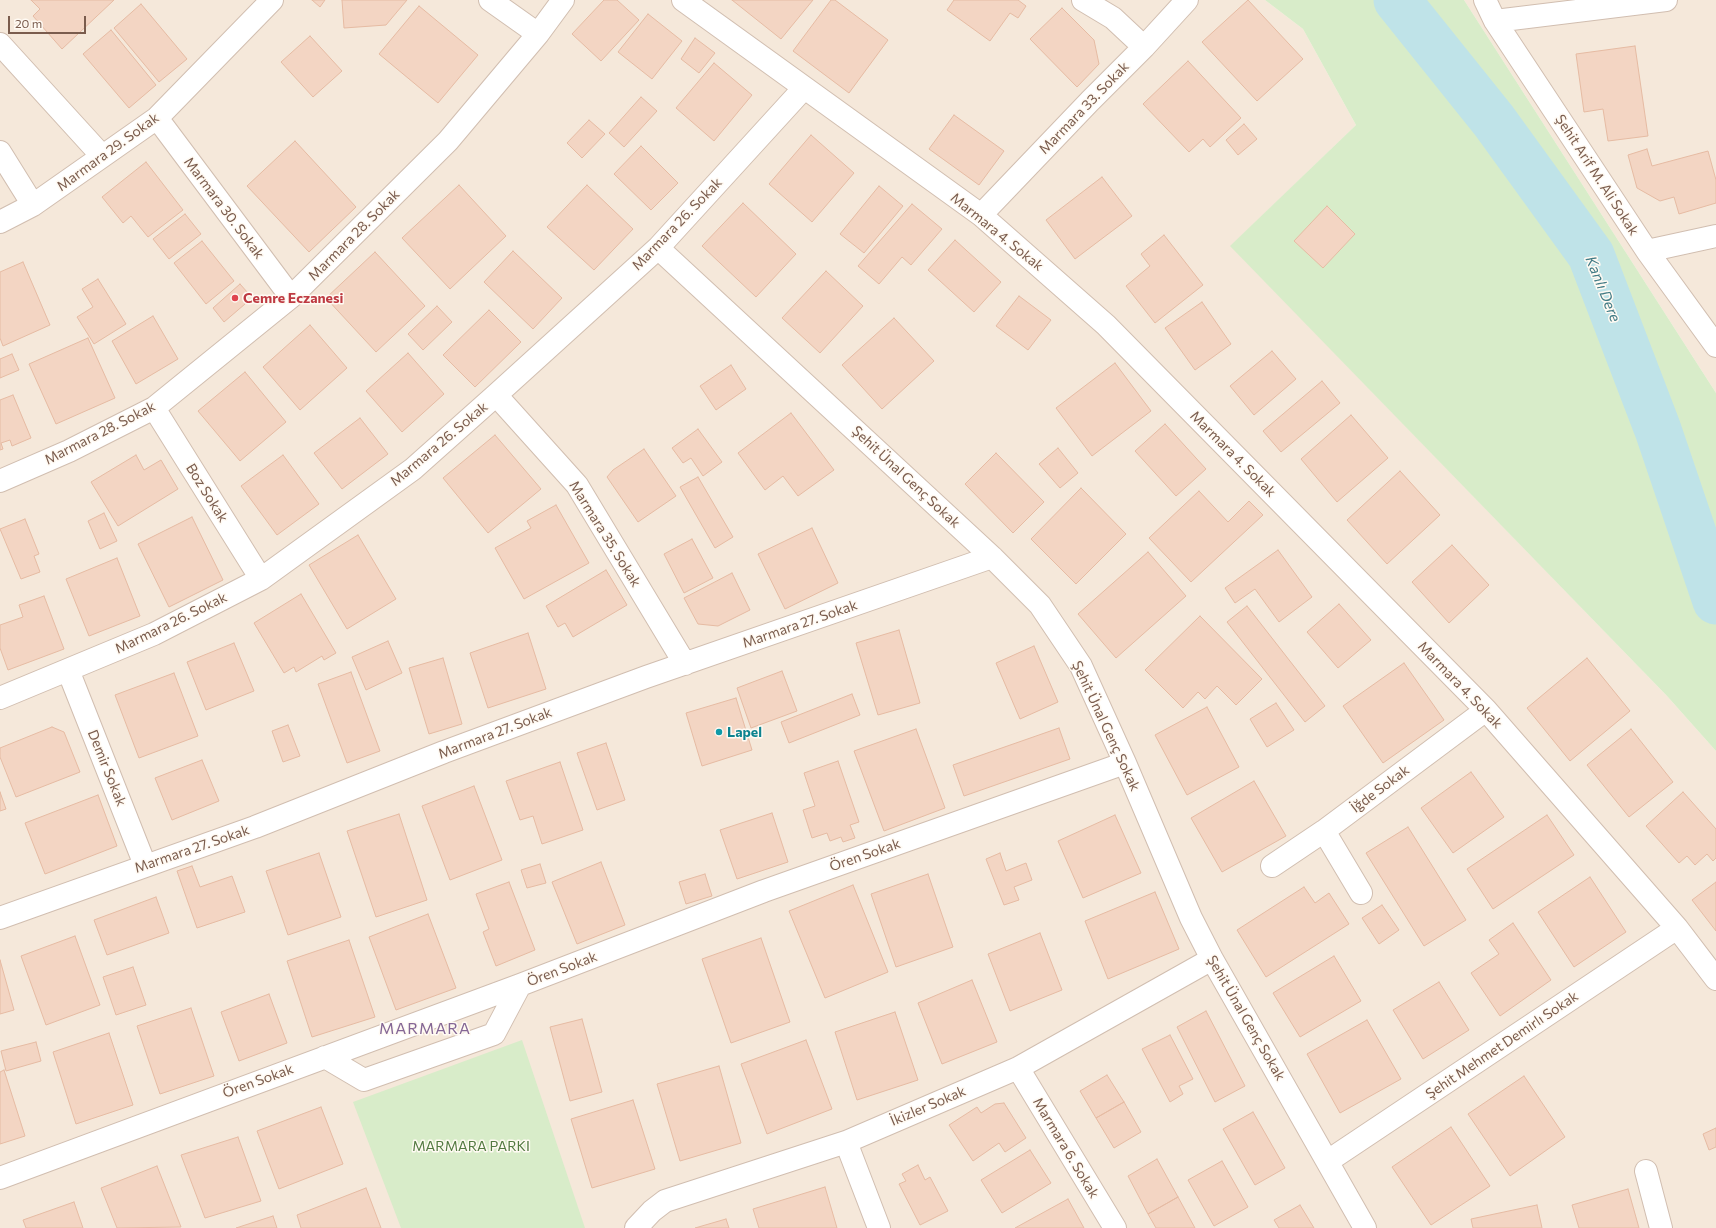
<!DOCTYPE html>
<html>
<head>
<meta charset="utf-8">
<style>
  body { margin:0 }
  #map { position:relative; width:1716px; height:1228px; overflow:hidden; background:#fdf6ec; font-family:Commissioner,sans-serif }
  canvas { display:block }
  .scale { position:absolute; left:8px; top:16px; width:78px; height:18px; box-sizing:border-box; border:2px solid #7a5c4d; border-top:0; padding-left:5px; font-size:12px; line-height:14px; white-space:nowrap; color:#7a5c4d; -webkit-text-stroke:3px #fffaf3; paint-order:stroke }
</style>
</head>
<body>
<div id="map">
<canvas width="1716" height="1228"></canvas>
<div class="scale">20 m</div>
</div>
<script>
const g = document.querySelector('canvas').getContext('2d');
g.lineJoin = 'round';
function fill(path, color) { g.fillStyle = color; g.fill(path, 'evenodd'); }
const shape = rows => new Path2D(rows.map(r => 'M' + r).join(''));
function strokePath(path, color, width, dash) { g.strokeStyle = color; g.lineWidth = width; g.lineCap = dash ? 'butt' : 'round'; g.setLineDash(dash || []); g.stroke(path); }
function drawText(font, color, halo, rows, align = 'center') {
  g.font = font + ' Commissioner,sans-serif'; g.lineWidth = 3; g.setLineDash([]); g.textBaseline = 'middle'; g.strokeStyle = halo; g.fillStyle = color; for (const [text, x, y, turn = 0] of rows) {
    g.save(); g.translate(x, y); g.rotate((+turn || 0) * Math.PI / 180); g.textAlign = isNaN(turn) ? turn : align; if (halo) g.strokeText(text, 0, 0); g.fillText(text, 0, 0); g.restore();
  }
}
const residential = shape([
  [0,0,1265,0,1303,29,1356,125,1231,246,1667,696,1716,751,1716,1228,0,1228],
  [1464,0,1716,0,1716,393]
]);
const green = shape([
  [1265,0,1464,0,1716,393,1716,751,1667,696,1230,246,1356,125,1303,29],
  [522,1040,585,1228,401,1228,353,1102]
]);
const river = shape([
  [1397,0,1494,121,1591,255,1658,430,1716,601]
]);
const building = shape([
  [31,0,114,0,62,49,33,16,40,9,31,0],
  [312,0,325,0,320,7,312,0],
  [342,0,407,0,386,25,344,28,342,0],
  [604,0,617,0,639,20,601,61,572,34,604,0],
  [732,0,813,0,781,39,732,0],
  [831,0,835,0,888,40,849,93,793,51,831,0],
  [954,0,1018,0,1026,6,1018,18,1010,13,990,41,947,10,954,0],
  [1248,0,1303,59,1257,101,1202,42,1248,0],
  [141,4,187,59,159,82,114,28,141,4],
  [419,6,478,55,438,103,379,54,419,6],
  [1062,8,1094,40,1099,64,1077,87,1030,39,1062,8],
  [648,14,682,41,652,79,618,52,648,14],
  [111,30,156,85,129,108,83,54,111,30],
  [310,36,342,71,313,97,281,62,310,36],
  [695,38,715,53,699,73,681,59,695,38],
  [1635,46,1648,136,1608,141,1603,109,1584,112,1576,54,1635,46],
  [1188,61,1241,118,1210,147,1203,139,1189,152,1143,104,1188,61],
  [714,63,752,95,714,141,676,108,714,63],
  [641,97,657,111,624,147,609,133,641,97],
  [954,115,1004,151,979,185,929,149,954,115],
  [589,120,605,134,582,158,567,143,589,120],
  [1244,124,1257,139,1238,155,1226,140,1244,124],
  [811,135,854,173,812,222,769,184,811,135],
  [295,141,356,207,309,252,247,186,295,141],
  [641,146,678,183,651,210,614,174,641,146],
  [1647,149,1652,166,1708,151,1716,180,1716,203,1679,214,1674,197,1660,201,1637,188,1628,155,1647,149],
  [146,162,183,210,148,237,131,216,123,223,102,197,146,162],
  [1102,177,1132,216,1075,259,1046,220,1102,177],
  [459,185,506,236,450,289,402,238,459,185],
  [587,185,633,229,594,270,547,227,587,185],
  [879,186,903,206,864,253,840,234,879,186],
  [743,203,796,254,756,297,702,246,743,203],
  [912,204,942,229,911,265,902,257,879,284,858,266,912,204],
  [1327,206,1355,234,1323,268,1294,241,1327,206],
  [185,214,201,234,169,259,153,239,185,214],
  [1164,235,1203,285,1155,323,1126,286,1150,266,1141,254,1164,235],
  [955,240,1001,282,974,312,928,270,955,240],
  [202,241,234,281,206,304,174,263,202,241],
  [513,251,562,298,533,329,484,282,513,251],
  [375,252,425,306,376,352,326,298,375,252],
  [23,262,50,325,3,346,0,338,0,272,23,262],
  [826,271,863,306,820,353,782,318,826,271],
  [98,279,126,324,94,344,77,317,93,307,82,289,98,279],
  [240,284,248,293,245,304,224,322,213,308,240,284],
  [1019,296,1051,320,1028,350,996,326,1019,296],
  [1202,302,1231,344,1195,370,1165,328,1202,302],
  [437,306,452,322,423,350,408,334,437,306],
  [489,310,521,342,475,387,443,355,489,310],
  [153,316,178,359,136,384,112,341,153,316],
  [894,318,934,361,882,409,842,365,894,318],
  [310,325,347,368,300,410,263,367,310,325],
  [88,338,115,398,56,424,29,364,88,338],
  [1272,351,1296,379,1254,415,1230,386,1272,351],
  [408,353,444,394,402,432,366,391,408,353],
  [12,354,19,370,0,378,0,359,12,354],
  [1115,363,1151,411,1092,456,1056,408,1115,363],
  [731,365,746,389,716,410,700,386,731,365],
  [245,372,286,422,240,461,198,411,245,372],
  [1322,381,1340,403,1281,452,1263,431,1322,381],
  [13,395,31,438,12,446,10,440,1,443,3,449,0,450,0,400,13,395],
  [791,413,834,470,798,496,783,476,765,490,738,453,791,413],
  [1351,415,1388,458,1337,502,1301,459,1351,415],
  [360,418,388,454,342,489,314,453,360,418],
  [1165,424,1206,469,1176,496,1135,451,1165,424],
  [698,429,722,462,703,476,691,458,683,463,672,448,698,429],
  [495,435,541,489,488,533,443,478,495,435],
  [1058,448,1078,473,1060,488,1039,464,1058,448],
  [644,449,676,496,638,522,607,477,613,470,644,449],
  [996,453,1044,502,1013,533,965,484,996,453],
  [136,455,144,470,161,460,178,489,118,526,91,482,136,455],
  [283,455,319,504,277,535,241,486,283,455],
  [1400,471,1440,515,1387,564,1347,520,1400,471],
  [698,477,733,537,715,548,680,487,698,477],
  [1081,488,1126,534,1076,584,1031,539,1081,488],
  [1199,491,1228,522,1249,501,1263,515,1191,582,1149,538,1199,491],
  [556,505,589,563,524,599,495,548,531,528,527,521,556,505],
  [104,513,117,541,100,549,88,521,104,513],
  [192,517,223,580,169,607,138,544,192,517],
  [25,519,39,554,34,556,40,572,21,579,0,529,25,519],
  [812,528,838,583,785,609,758,554,812,528],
  [358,535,396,599,347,629,309,565,358,535],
  [692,539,713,578,684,593,664,554,692,539],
  [1452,545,1489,585,1449,623,1412,582,1452,545],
  [1278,550,1312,597,1279,622,1255,589,1235,603,1225,588,1278,550],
  [1148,552,1186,596,1116,658,1078,614,1148,552],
  [117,558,140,616,89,636,66,579,117,558],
  [606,570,627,605,573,637,565,623,558,627,546,606,606,570],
  [732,573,750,610,718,626,698,624,684,598,732,573],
  [301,594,336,653,324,660,322,656,296,672,294,667,284,673,254,623,301,594],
  [44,596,64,649,8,670,0,648,0,625,23,617,19,605,44,596],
  [1339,604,1371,640,1338,668,1307,632,1339,604],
  [1247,606,1325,706,1305,722,1227,622,1247,606],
  [1200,616,1262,679,1236,705,1217,686,1205,699,1198,692,1183,708,1145,670,1200,616],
  [899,630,920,703,878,715,856,643,899,630],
  [528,633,546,689,488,708,470,653,528,633],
  [388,641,402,673,366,690,352,657,388,641],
  [234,643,254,691,206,710,187,662,234,643],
  [1034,646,1058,702,1020,719,996,663,1034,646],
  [443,658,462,724,429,734,409,668,443,658],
  [1587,658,1630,711,1570,761,1527,708,1587,658],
  [1404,663,1444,720,1383,763,1343,706,1404,663],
  [782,671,797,711,751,728,737,688,782,671],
  [351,672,380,751,347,763,318,684,351,672],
  [174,673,198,736,139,758,115,695,174,673],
  [852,694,860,715,789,743,781,722,852,694],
  [736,698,752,750,702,766,686,713,736,698],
  [1276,703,1294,730,1267,747,1250,719,1276,703],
  [1207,707,1239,767,1187,795,1155,735,1207,707],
  [288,725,300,756,283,762,272,731,288,725],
  [52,727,64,732,80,772,16,797,0,757,0,748,52,727],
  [1059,728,1070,759,964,796,953,765,1059,728],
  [916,729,945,808,884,831,854,751,916,729],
  [1631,729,1673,782,1629,817,1587,765,1631,729],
  [606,743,625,800,597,810,577,753,606,743],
  [202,760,219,801,172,820,155,778,202,760],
  [838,761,859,822,850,825,855,838,843,842,841,837,830,841,827,833,812,838,803,810,815,806,804,773,838,761],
  [560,762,583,830,542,844,533,816,520,820,506,781,560,762],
  [1471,772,1504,817,1453,853,1421,808,1471,772],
  [1254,781,1286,836,1222,872,1191,818,1254,781],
  [474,786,502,860,450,880,422,806,474,786],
  [0,792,6,809,0,811,0,792],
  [1683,792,1716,829,1716,858,1713,861,1707,854,1695,865,1687,856,1679,863,1646,826,1683,792],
  [98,795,117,846,45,874,25,823,98,795],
  [772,813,788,862,737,879,720,830,772,813],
  [399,814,427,900,376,917,347,831,399,814],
  [1115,815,1141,873,1083,898,1058,841,1115,815],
  [1547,815,1574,855,1493,909,1467,869,1547,815],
  [1408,827,1466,920,1424,946,1366,853,1408,827],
  [319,853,341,917,288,935,266,871,319,853],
  [1000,853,1006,871,1026,863,1032,880,1014,887,1019,900,1004,905,986,859,1000,853],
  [601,862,625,925,577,944,552,882,601,862],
  [540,864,546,883,527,888,521,870,540,864],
  [192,866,200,887,232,876,245,912,197,928,177,871,192,866],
  [705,874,712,896,686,904,679,882,705,874],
  [928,874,953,947,896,967,871,894,928,874],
  [1590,877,1626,932,1574,967,1538,912,1590,877],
  [509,882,535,950,496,966,483,932,489,929,476,894,509,882],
  [1716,882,1716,931,1692,900,1716,882],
  [853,885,888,972,825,998,789,911,853,885],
  [1304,887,1315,903,1329,893,1349,924,1266,977,1237,930,1304,887],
  [1155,892,1179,949,1108,979,1085,921,1155,892],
  [156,897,169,933,107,955,94,920,156,897],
  [1382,905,1399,930,1379,944,1362,918,1382,905],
  [428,914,456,988,396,1010,369,937,428,914],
  [1513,923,1551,980,1500,1016,1471,973,1499,954,1489,940,1513,923],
  [1040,933,1062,990,1010,1011,988,954,1040,933],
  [75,936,100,1005,46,1025,21,956,75,936],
  [761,938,790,1022,731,1043,702,959,761,938],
  [349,940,375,1017,312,1037,287,961,349,940],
  [1334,956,1361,1001,1300,1037,1273,993,1334,956],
  [0,960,14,1010,0,1014,0,960],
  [133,967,146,1005,116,1015,103,977,133,967],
  [972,980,997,1042,942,1064,918,1003,972,980],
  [1439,982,1469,1030,1423,1059,1393,1010,1439,982],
  [269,994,287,1043,239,1061,221,1012,269,994],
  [191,1008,214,1076,160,1094,137,1026,191,1008],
  [1206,1011,1245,1086,1215,1102,1177,1027,1206,1011],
  [895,1012,918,1080,857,1100,835,1032,895,1012],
  [582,1019,602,1092,570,1101,550,1027,582,1019],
  [1367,1020,1401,1079,1340,1113,1307,1054,1367,1020],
  [109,1033,133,1105,76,1124,53,1052,109,1033],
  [1170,1035,1193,1079,1179,1086,1183,1094,1170,1102,1142,1049,1170,1035],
  [806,1040,832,1109,767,1134,741,1064,806,1040],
  [36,1042,41,1061,6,1071,1,1051,36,1042],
  [719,1066,741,1143,680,1161,657,1084,719,1066],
  [4,1070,25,1136,0,1144,0,1072,4,1070],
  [1107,1075,1124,1102,1096,1118,1080,1091,1107,1075],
  [1524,1076,1565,1137,1510,1176,1468,1114,1524,1076],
  [633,1100,655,1169,592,1188,571,1119,633,1100],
  [1124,1102,1141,1132,1114,1148,1096,1118,1124,1102],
  [1004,1103,1026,1138,1005,1152,999,1143,973,1161,949,1125,977,1107,981,1113,995,1104,1004,1103],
  [321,1107,343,1164,279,1189,257,1131,321,1107],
  [1253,1112,1285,1168,1255,1185,1223,1129,1253,1112],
  [1451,1127,1490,1186,1431,1225,1392,1167,1451,1127],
  [1716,1128,1716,1147,1709,1150,1703,1134,1716,1128],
  [238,1137,261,1201,205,1218,181,1155,238,1137],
  [1030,1150,1051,1183,1002,1213,981,1180,1030,1150],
  [1157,1159,1178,1197,1148,1214,1128,1176,1157,1159],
  [1222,1161,1248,1207,1214,1226,1188,1180,1222,1161],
  [918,1165,925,1180,930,1177,948,1211,920,1225,899,1184,906,1181,902,1174,918,1165],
  [157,1166,181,1227,117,1228,101,1188,157,1166],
  [825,1187,837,1228,759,1228,753,1209,825,1187],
  [366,1188,381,1228,301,1228,297,1215,366,1188],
  [1628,1189,1639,1228,1579,1228,1572,1205,1628,1189],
  [1178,1197,1195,1228,1156,1228,1148,1214,1178,1197],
  [1068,1199,1084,1228,1015,1228,1068,1199],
  [74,1202,83,1228,26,1228,23,1220,74,1202],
  [1300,1205,1314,1228,1279,1228,1274,1220,1300,1205],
  [1537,1205,1542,1228,1473,1228,1471,1219,1537,1205],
  [273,1216,277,1228,236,1228,273,1216],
  [726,1219,729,1228,695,1228,726,1219]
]);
const minor = shape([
  [490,0,538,34],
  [683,0,981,215,1106,325,1486,710,1677,928,1716,979],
  [1083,0,1113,18,1144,47],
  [1485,0,1495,21,1647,251,1716,346],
  [1495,21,1666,0],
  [0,44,102,156],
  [157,118,291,297],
  [0,152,33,205],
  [981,215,1090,101,1144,47,1187,0],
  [0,222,33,205,157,118,272,0],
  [658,248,992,557,1040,605,1081,666,1125,763,1191,918,1212,959,1365,1228],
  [1647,251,1716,236],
  [496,395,577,485,685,664],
  [154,408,261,579],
  [0,481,69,451,154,408,291,297,448,141,538,34,563,0],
  [68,670,145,865],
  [0,698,154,634,261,579,413,469,496,395,658,248,804,88],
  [1324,831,1361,893],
  [1272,866,1324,831,1486,710],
  [0,918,255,827,444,752,646,677,992,557],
  [325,1057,364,1080,494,1034,520,985],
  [1018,1068,1115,1228],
  [846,1142,879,1228],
  [1328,1161,1677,928],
  [1646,1171,1661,1228],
  [0,1178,520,985,764,891,1125,763],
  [636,1228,652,1211,665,1201,846,1142,1018,1068,1212,959]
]);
const markers = [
  [235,298,4,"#e0444e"],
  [719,732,4,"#0f9aa8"]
];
const streetNames = [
  ["Marmara 33. Sokak",1084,108,-46],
  ["Marmara 29. Sokak",108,152,-36],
  ["Şehit Arif M. Ali Sokak",1597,175,57],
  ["Marmara 30. Sokak",224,208,53],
  ["Marmara 26. Sokak",677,224,-46],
  ["Marmara 4. Sokak",997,232,39],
  ["Marmara 28. Sokak",354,235,-45],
  ["Marmara 28. Sokak",100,433,-27],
  ["Marmara 26. Sokak",439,444,-40],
  ["Marmara 4. Sokak",1233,454,45],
  ["Şehit Ünal Genç Sokak",906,477,43],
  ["Boz Sokak",207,493,58],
  ["Marmara 35. Sokak",605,534,58],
  ["Marmara 26. Sokak",171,623,-26],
  ["Marmara 27. Sokak",800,624,-19],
  ["Marmara 4. Sokak",1460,685,46],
  ["Şehit Ünal Genç Sokak",1106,726,65],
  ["Marmara 27. Sokak",495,733,-21],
  ["Demir Sokak",107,768,68],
  ["İğde Sokak",1380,789,-37],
  ["Marmara 27. Sokak",192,849,-19],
  ["Ören Sokak",865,855,-19],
  ["Ören Sokak",562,969,-21],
  ["Şehit Ünal Genç Sokak",1246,1018,60],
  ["Şehit Mehmet Demirlı Sokak",1502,1045,-34],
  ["Ören Sokak",258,1081,-20],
  ["İkizler Sokak",928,1106,-23],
  ["Marmara 6. Sokak",1066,1148,59]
];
const healthNames = [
  ["Cemre Eczanesi",243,298]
];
const cultureNames = [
  ["Lapel",727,732]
];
const parkNames = [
  ["MARMARA PARKI",471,1146]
];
const waterNames = [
  ["Kanlı Dere",1603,289,68]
];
const quarterNames = [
  ["MARMARA",425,1029]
];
fill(residential, '#f5e8da');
fill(green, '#d8ecc9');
strokePath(river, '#bfe3e8', 47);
fill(building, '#f3d5c3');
strokePath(building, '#e6bba3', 1);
strokePath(minor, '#d1beb0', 24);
strokePath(minor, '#fff', 22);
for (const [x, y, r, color] of markers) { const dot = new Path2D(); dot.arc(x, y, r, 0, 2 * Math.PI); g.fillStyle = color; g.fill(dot); strokePath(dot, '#fffaf3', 1.5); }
drawText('14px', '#7a5c4d', '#fffaf3', streetNames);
drawText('bold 14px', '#be3a42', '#fffaf3', healthNames, 'left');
drawText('bold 14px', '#0d838f', '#fffaf3', cultureNames, 'left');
drawText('14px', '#537a41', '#fffaf3', parkNames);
drawText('italic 15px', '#437c86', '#fffaf3', waterNames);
g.letterSpacing = '1px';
drawText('16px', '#846695', '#fffaf3', quarterNames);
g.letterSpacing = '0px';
</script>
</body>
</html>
